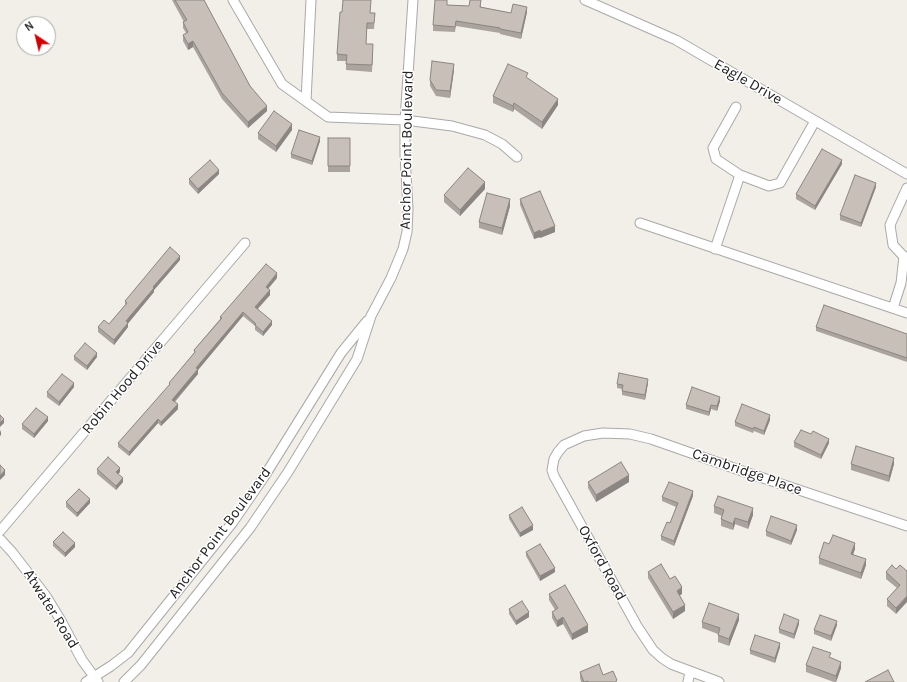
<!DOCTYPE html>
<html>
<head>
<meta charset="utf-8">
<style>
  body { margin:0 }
  #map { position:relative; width:907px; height:682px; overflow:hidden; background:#f2efe9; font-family:Karla,sans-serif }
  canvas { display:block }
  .north { position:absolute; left:16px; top:16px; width:40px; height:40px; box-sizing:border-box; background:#fff; border:1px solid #a7a7a7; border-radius:50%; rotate:325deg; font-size:11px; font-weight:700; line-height:16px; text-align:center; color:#222 }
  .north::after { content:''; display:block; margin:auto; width:14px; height:18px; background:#d40000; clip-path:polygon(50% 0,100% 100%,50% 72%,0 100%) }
</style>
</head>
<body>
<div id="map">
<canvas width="907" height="682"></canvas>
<div class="north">N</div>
</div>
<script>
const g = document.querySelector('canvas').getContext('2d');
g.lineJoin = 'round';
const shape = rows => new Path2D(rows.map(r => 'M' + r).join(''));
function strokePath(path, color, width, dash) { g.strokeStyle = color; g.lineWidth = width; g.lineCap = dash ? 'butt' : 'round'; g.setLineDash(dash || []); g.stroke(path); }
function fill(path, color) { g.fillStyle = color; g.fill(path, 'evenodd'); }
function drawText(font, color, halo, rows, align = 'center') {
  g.font = font + ' Karla,sans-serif'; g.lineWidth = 3; g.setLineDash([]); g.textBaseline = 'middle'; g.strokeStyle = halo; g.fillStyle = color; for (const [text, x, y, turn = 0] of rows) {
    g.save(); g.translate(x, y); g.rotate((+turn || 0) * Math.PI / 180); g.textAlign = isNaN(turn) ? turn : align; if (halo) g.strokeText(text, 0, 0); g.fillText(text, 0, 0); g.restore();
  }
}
const street = shape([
  [233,0,282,84,328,117,405,120,452,126,485,135,502,144,517,157],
  [585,0,676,40,907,174],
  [306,101,311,0],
  [736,107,713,148,716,159,740,175,769,186,780,183,815,121],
  [907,188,890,225,893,245,907,260],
  [640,223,907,313],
  [715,249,740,175],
  [893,308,901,283,904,256],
  [0,531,245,243],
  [0,539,12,552,46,596,60,619,82,660,98,682],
  [86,682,111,666,128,653,233,522,264,477,341,353,367,321],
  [124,682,141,665,250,528,288,472,357,359,371,316,391,278,403,249,407,232,408,209,405,155,405,120,413,0],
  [688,682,690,672],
  [719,682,671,664,662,658,653,650,637,626,554,476,552,470,554,459,558,452,564,445,584,436,603,433,630,434,651,439,745,472,907,526]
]);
const wall = shape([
  [172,0,204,0,250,86,267,111,248,128,222,99,193,47,188,50,183,41,183,35,186,33,183,28,183,22,184,22],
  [481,4,481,7,511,13,527,12,521,39,500,34,500,33,456,26,455,32,433,31,433,25,447,5,469,6],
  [342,12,375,13,374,29,367,29,366,44,373,51,372,72,346,70,346,61,337,61,337,54],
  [454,70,450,98,436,96,430,86,430,80],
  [528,78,558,105,542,129,514,109,513,112,493,103,493,96],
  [292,130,276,152,258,139,258,133],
  [328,138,350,138,350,172,328,172],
  [320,141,312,165,291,158,291,154],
  [842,164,815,210,796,199,796,194],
  [219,174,198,194,189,184,189,179],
  [876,187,861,227,840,220,840,215],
  [485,189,460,216,444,202,444,195],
  [520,199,555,232,540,238,540,237,534,239,520,205],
  [510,206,502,235,479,228,479,222],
  [180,260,154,290,154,292,128,323,128,327,114,345,98,332,98,327,109,324,125,305,125,301],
  [277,278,268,289,270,295,258,309,272,325,263,336,255,330,255,326,243,316,198,370,198,374,175,402,178,409,161,426,158,423,129,456,118,447,118,443,169,386,169,383,194,353,194,350,220,319,220,317],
  [816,327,907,334,907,362,816,331],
  [74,356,97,357,87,370,74,360],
  [648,383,645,400,622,395,622,389,617,388,617,384],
  [74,387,59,406,47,397,47,392],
  [720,401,717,411,711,409,709,416,686,409,686,405],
  [770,420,764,435,754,431,753,433,735,426,735,422],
  [48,421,34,438,22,429,22,424],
  [794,442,829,443,821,459,794,447],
  [851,464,894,464,889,482,851,470],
  [97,469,120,472,118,474,123,482,116,490,97,474],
  [588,482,629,482,596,502,588,488],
  [693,496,674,546,661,540,661,536,670,523,676,507,662,501,662,497],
  [66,502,90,503,77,517,66,507],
  [714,506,753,515,748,529,735,524,733,530,721,526,721,519,722,516,714,513],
  [509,515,533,530,520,537,509,519],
  [797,530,791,545,766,536,766,531],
  [53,542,75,547,65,557,53,546],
  [829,544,855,549,853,554,866,565,861,579,819,564,819,558],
  [526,552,555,572,540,581,526,556],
  [896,569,907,571,896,614,887,606,887,599,897,588,886,579,886,572],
  [648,572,670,579,682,594,680,595,685,611,673,619,648,578],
  [549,594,588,632,572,640,563,624,557,627,552,618,552,612,555,610,549,600],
  [509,609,529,617,516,625,509,614],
  [739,620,729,646,718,642,718,634,702,628,702,622],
  [799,624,794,639,779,633,779,629],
  [837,625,831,641,814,634,814,630],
  [780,647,775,663,750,654,750,650],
  [831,658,841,668,836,682,834,682,806,672,806,665],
  [580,672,603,675,617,682,581,682,580,678]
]);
const shadedWall = shape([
  [527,7,527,12,521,39,521,33],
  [193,41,193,47,188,50,188,44],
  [454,64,454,70,450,98,450,91],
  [558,99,558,105,542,129,542,122],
  [514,103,514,109,513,112,513,106],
  [267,106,267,111,248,128,248,122],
  [292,124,292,130,276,152,276,146],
  [320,137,320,141,312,165,312,161],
  [842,160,842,164,815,210,815,206],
  [219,170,219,174,198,194,198,189],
  [485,182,485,189,460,216,460,210],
  [876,183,876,187,861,227,861,223],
  [510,199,510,206,502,235,502,228],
  [555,226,555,232,540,238,540,232],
  [540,230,540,237,534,239,534,233],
  [180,256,180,260,154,290,154,292,126,326,126,321,153,287],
  [277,273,277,278,266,291,266,287],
  [270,290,270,295,255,311,255,307],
  [243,312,243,316,198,370,198,374,172,404,172,400,196,368],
  [272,321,272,325,263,336,263,332],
  [128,323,128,327,114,345,114,340],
  [97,353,97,357,87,370,87,366],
  [648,379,648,383,645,400,645,395],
  [74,383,74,387,59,406,59,402],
  [720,397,720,401,717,411,717,406],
  [178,404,178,409,161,426,161,422],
  [711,405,711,409,709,416,709,412],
  [770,415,770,420,764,435,764,431],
  [48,417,48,421,34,438,34,434],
  [4,419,4,423,0,427,0,423],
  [158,419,158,423,129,456,129,452],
  [1,430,1,435,0,436,0,432],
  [829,439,829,443,821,459,821,455],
  [894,458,894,464,889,482,889,476],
  [120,468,120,472,116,477,116,472],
  [5,470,5,475,0,480,0,476],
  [629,475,629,482,596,502,596,495],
  [123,478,123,482,116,490,116,486],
  [693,491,693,496,674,546,674,541],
  [90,499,90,503,77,517,77,513],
  [753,508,753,515,748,529,748,522],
  [735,518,735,524,733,530,733,524],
  [533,525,533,530,520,537,520,533],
  [797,525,797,530,791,545,791,541],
  [75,543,75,547,65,557,65,553],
  [855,543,855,549,851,560,851,554],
  [866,559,866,565,861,579,861,573],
  [555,568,555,572,540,581,540,576],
  [682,587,682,594,677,597,677,591],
  [907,596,907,602,896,614,896,608],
  [685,605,685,611,673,619,673,612],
  [529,612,529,617,516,625,516,621],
  [739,614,739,620,729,646,729,639],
  [563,617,563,624,557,627,557,621],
  [799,620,799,624,794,639,794,634],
  [837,621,837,625,831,641,831,636],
  [588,625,588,632,572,640,572,634],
  [780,643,780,647,775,663,775,658],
  [841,662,841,668,836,682,836,676]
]);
const building = shape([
  [175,0,204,0,250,86,267,106,248,122,222,93,193,41,188,44,183,35,188,32,183,22,187,20,175,0],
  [343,0,371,0,370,13,375,13,374,23,367,23,366,44,373,44,372,65,346,64,347,55,337,54,340,12,342,12,343,0],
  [435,0,447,0,447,5,469,6,470,0,481,0,480,7,511,13,513,4,527,7,521,33,500,29,500,28,456,21,455,27,433,25,435,0],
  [432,61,454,64,450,91,436,90,430,80,432,61],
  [508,64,528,73,526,77,558,99,542,122,514,103,513,106,493,96,508,64],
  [274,111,292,124,276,146,258,133,274,111],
  [299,130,320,137,312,161,291,154,299,130],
  [328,138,350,138,350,166,328,166,328,138],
  [822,149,842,160,815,206,796,194,822,149],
  [210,160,219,170,198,189,189,179,210,160],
  [468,168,485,182,460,210,444,195,468,168],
  [855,175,876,183,861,223,840,215,855,175],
  [540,191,555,226,540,232,540,230,534,233,520,199,540,191],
  [487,193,510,199,502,228,479,222,487,193],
  [170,247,180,256,153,287,154,288,126,321,128,323,114,340,98,327,104,320,109,324,127,303,125,301,170,247],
  [266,264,277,273,266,287,270,290,255,307,272,321,263,332,255,325,256,324,243,312,196,368,198,369,172,400,178,404,161,422,158,419,129,452,118,443,170,384,169,383,195,352,194,350,222,318,220,317,266,264],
  [824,305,907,334,907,358,816,327,824,305],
  [85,343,97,353,87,366,74,356,85,343],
  [619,373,648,379,645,395,622,391,623,385,617,384,619,373],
  [62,374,74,383,59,402,47,392,62,374],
  [692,387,720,397,717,406,711,405,709,412,686,405,692,387],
  [742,404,770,415,764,431,754,427,753,429,735,422,742,404],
  [36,408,48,417,34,434,22,424,36,408],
  [0,415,4,419,0,423,0,415],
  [801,430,811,434,813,431,829,439,821,455,794,442,801,430],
  [856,446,894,458,889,476,851,464,856,446],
  [108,457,120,468,116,472,123,478,116,486,97,469,108,457],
  [621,462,629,475,596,495,588,482,621,462],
  [0,465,5,470,0,476,0,465],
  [669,482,693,491,674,541,661,536,667,522,670,523,678,503,662,497,669,482],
  [79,489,90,499,77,513,66,502,79,489],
  [718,496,753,508,748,522,735,518,733,524,721,519,724,510,714,506,718,496],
  [522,507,533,525,520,533,509,515,522,507],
  [771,516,797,525,791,541,766,531,771,516],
  [63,532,75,543,65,553,53,542,63,532],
  [833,535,855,543,851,554,866,559,861,573,819,558,824,542,829,544,833,535],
  [540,544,555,568,540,576,526,552,540,544],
  [661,564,670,579,675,576,682,587,677,591,685,605,673,612,648,572,661,564],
  [892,565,896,569,900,565,907,571,907,596,896,608,887,599,900,585,886,572,892,565],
  [565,585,588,625,572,634,563,617,557,621,552,612,558,608,549,594,565,585],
  [522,601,529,612,516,621,509,609,522,601],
  [709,603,739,614,729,639,718,635,720,628,702,622,709,603],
  [784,614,799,620,794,634,779,629,784,614],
  [820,615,837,621,831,636,814,630,820,615],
  [755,635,780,643,775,658,750,650,755,635],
  [813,647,831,653,829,657,841,662,836,676,806,665,813,647],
  [599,664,603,675,613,671,617,680,616,681,616,682,588,682,588,681,584,682,580,672,599,664],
  [888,670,894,682,865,682,888,670]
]);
const streetNames = [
  ["Eagle Drive",748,82,30],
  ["Anchor Point Boulevard",407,150,-89],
  ["Robin Hood Drive",123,387,-50],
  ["Cambridge Place",747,472,19],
  ["Anchor Point Boulevard",220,533,-53],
  ["Oxford Road",602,563,61],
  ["Atwater Road",51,609,58]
];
strokePath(street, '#a9a9a9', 11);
strokePath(street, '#fff', 9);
fill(wall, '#aba49e');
fill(shadedWall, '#8b8681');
fill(building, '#c7bfb8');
strokePath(building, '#8b8681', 1);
drawText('15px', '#222', '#fff', streetNames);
</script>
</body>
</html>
